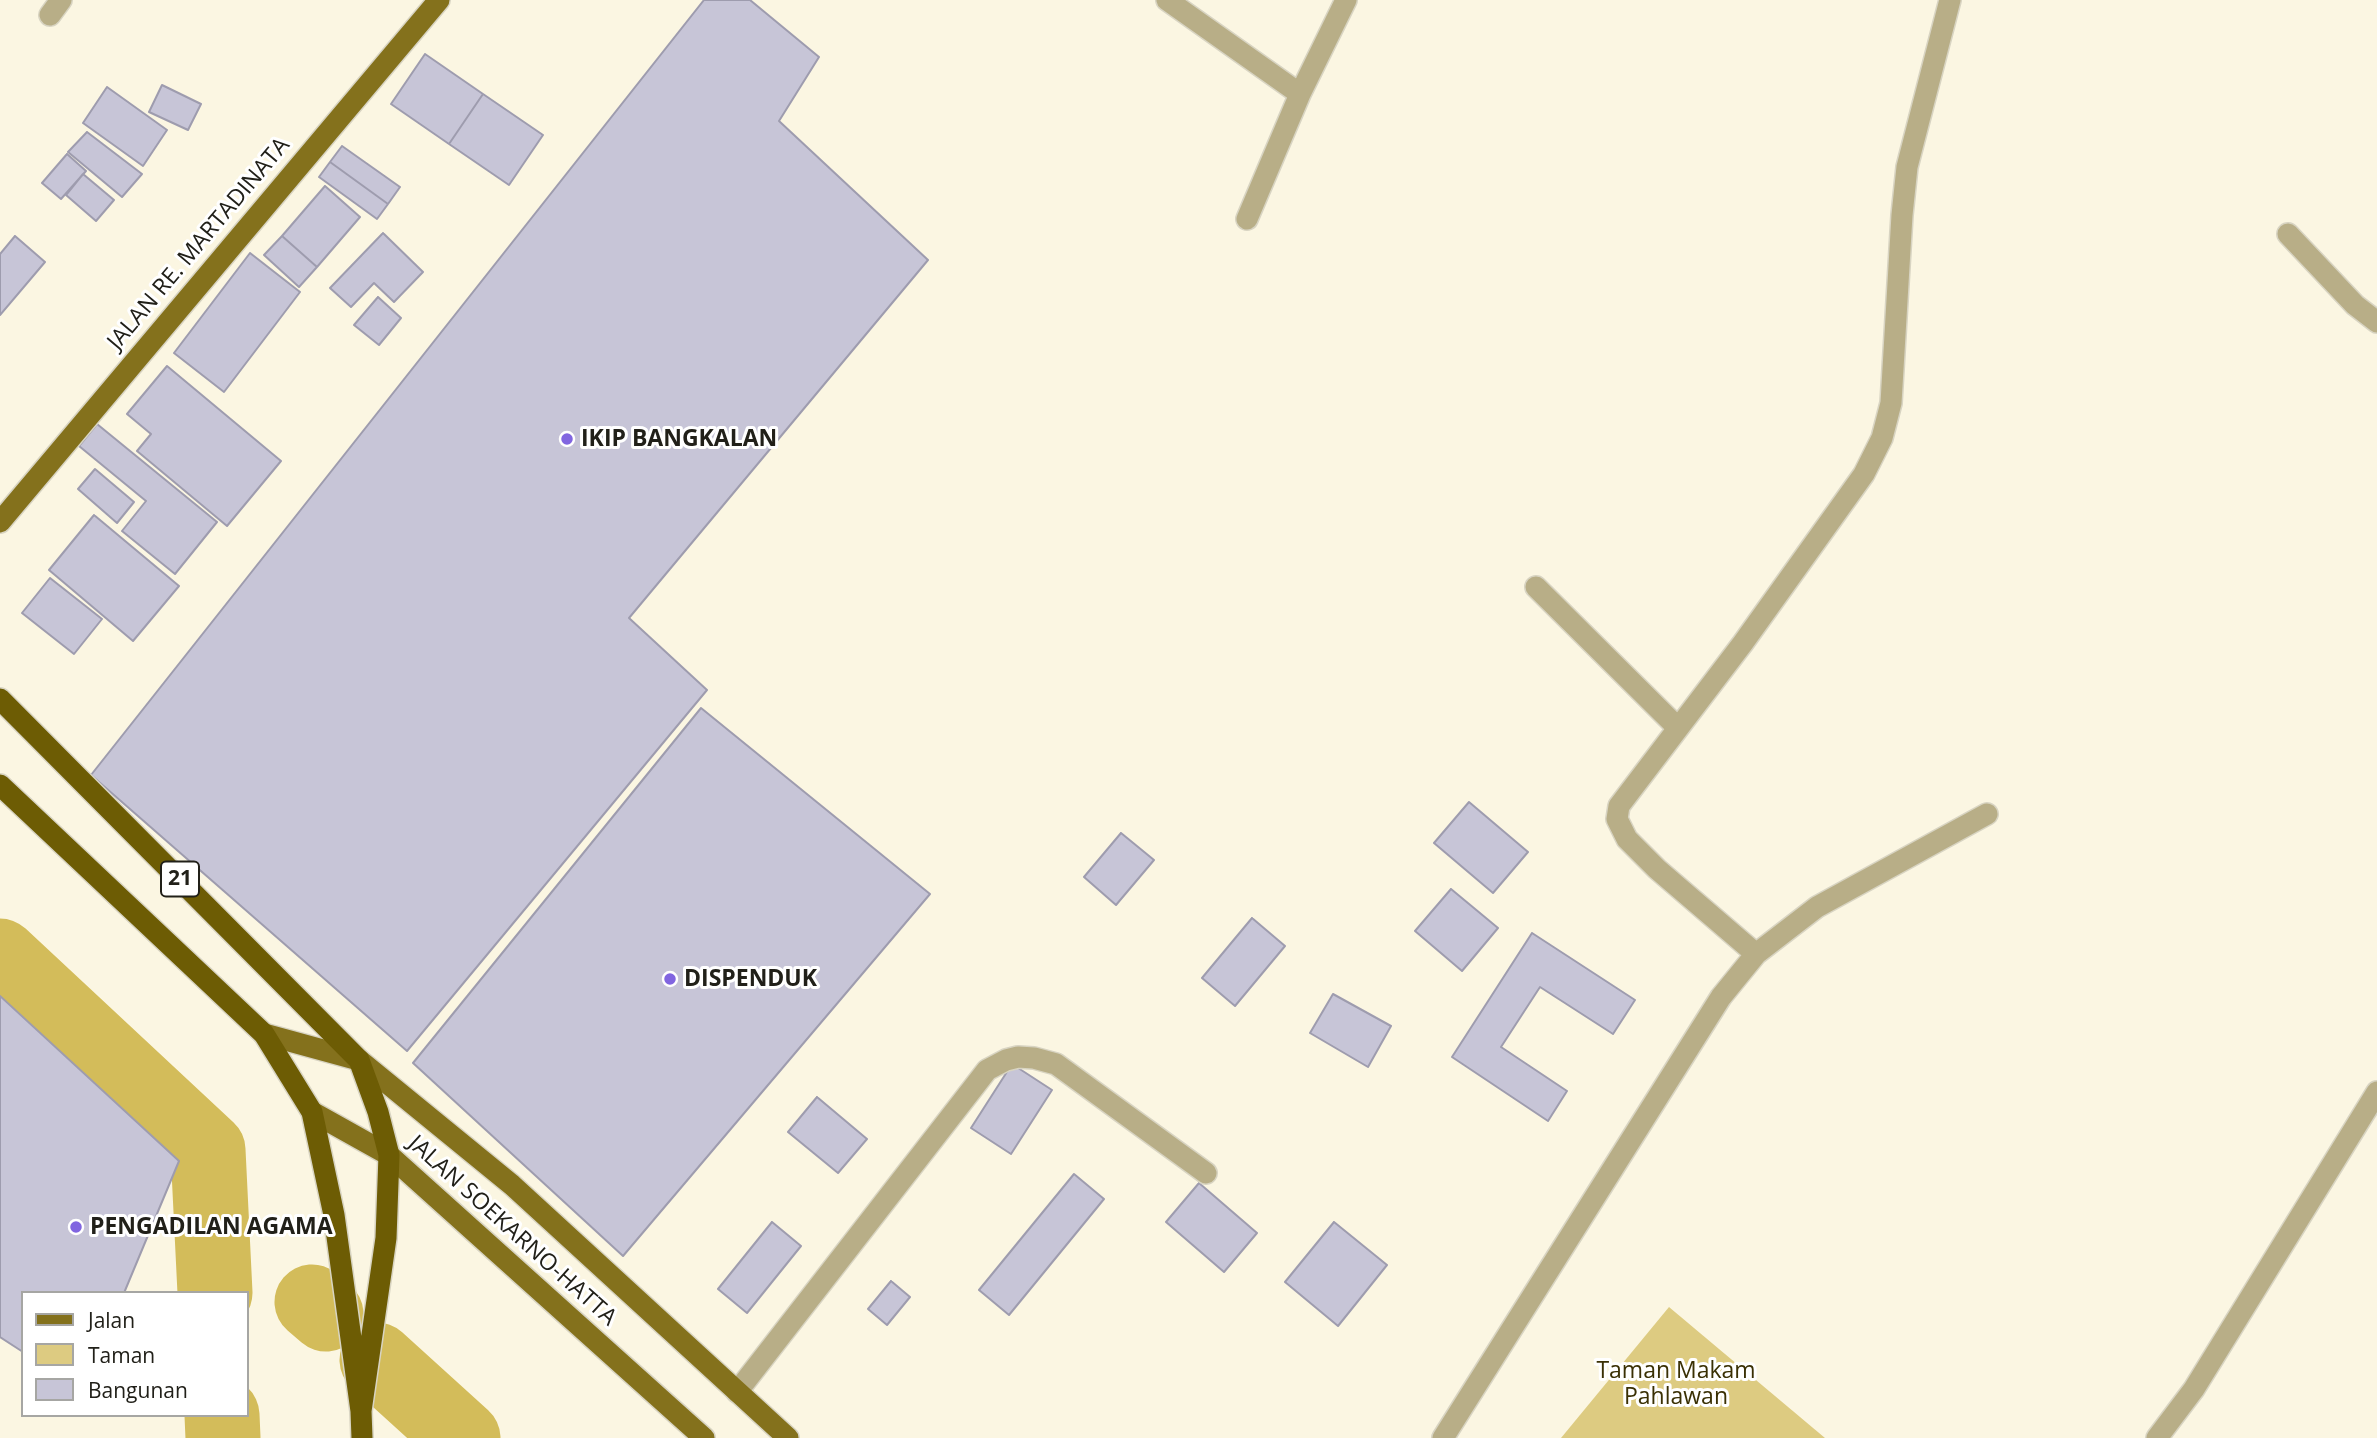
<!DOCTYPE html>
<html>
<head>
<meta charset="utf-8">
<style>
  body { margin:0 }
  #map { position:relative; width:2377px; height:1438px; overflow:hidden; background:#fbf6e2; font-family:"Open Sans",sans-serif }
  canvas { display:block }
  .legend { position:absolute; left:21px; top:1291px; width:228px; height:126px; box-sizing:border-box; background:#fff; border:2px solid #a6a6a3; margin:0; padding:9px 12px; list-style:none; font-size:21px; color:#212019 }
  .legend li { display:flex; align-items:center; gap:14px; height:35px }
  .legend b { width:35px; border:2px solid #a6a6a3 }
</style>
</head>
<body>
<div id="map">
<canvas width="2377" height="1438"></canvas>
<ul class="legend">
<li><b style="height:9px;background:#84711c"></b>Jalan</li>
<li><b style="height:19px;background:#ddcb81"></b>Taman</li>
<li><b style="height:19px;background:#c7c5d7"></b>Bangunan</li>
</ul>
</div>
<script>
const g = document.querySelector('canvas').getContext('2d');
g.lineJoin = 'round';
function fill(path, color) { g.fillStyle = color; g.fill(path, 'evenodd'); }
const shape = rows => new Path2D(rows.map(r => 'M' + r).join(''));
function strokePath(path, color, width, dash) { g.strokeStyle = color; g.lineWidth = width; g.lineCap = dash ? 'butt' : 'round'; g.setLineDash(dash || []); g.stroke(path); }
function drawText(font, color, halo, rows, align = 'center') {
  g.font = font + ' "Open Sans",sans-serif'; g.lineWidth = 6; g.setLineDash([]); g.textBaseline = 'middle'; g.strokeStyle = halo; g.fillStyle = color; for (const [text, x, y, turn = 0] of rows) {
    g.save(); g.translate(x, y); g.rotate((+turn || 0) * Math.PI / 180); g.textAlign = isNaN(turn) ? turn : align; if (halo) g.strokeText(text, 0, 0); g.fillText(text, 0, 0); g.restore();
  }
}
const green = shape([
  [1669,1307,1825,1438,1561,1438]
]);
const river = shape([
  [0,956,208,1150,215,1293],
  [312,1302,326,1314],
  [377,1360,463,1438],
  [222,1415,223,1438]
]);
const building = shape([
  [704,0,750,0,819,57,779,121,928,260,629,618,707,690,407,1051,91,775,704,0],
  [425,54,483,94,449,144,391,104,425,54],
  [162,85,201,104,188,130,149,112,162,85],
  [107,87,167,130,143,166,83,123,107,87],
  [483,94,543,135,509,185,449,144,483,94],
  [87,132,142,174,122,197,68,152,87,132],
  [342,146,400,187,388,204,330,162,342,146],
  [67,154,86,171,61,199,42,183,67,154],
  [330,162,388,204,377,219,319,177,330,162],
  [83,174,114,200,96,221,66,195,83,174],
  [325,186,360,217,317,267,282,236,325,186],
  [383,233,423,272,394,302,374,283,351,307,330,288,383,233],
  [15,236,45,262,0,315,0,254,15,236],
  [282,236,317,267,299,287,264,255,282,236],
  [250,253,300,292,224,392,174,353,250,253],
  [378,297,401,318,379,345,354,325,378,297],
  [167,366,281,461,227,526,137,451,151,434,127,414,167,366],
  [97,424,217,522,175,574,122,531,146,501,79,446,97,424],
  [95,469,134,502,117,523,78,489,95,469],
  [94,515,179,586,133,641,49,570,94,515],
  [50,578,102,619,74,654,22,613,50,578],
  [701,708,930,894,623,1256,413,1063,701,708],
  [1469,802,1528,852,1493,893,1434,843,1469,802],
  [1121,833,1154,860,1116,905,1084,877,1121,833],
  [1451,889,1498,928,1462,971,1415,931,1451,889],
  [1252,918,1285,946,1235,1006,1202,978,1252,918],
  [1532,933,1635,1000,1613,1034,1540,987,1501,1047,1567,1091,1548,1121,1452,1057,1532,933],
  [1333,994,1391,1026,1368,1067,1310,1033,1333,994],
  [0,996,179,1161,124,1293,23,1293,23,1352,0,1337,0,996],
  [1012,1064,1052,1090,1011,1154,971,1128,1012,1064],
  [817,1097,867,1139,838,1173,788,1132,817,1097],
  [1074,1174,1104,1199,1009,1315,979,1290,1074,1174],
  [1199,1183,1257,1233,1224,1272,1166,1222,1199,1183],
  [772,1222,801,1246,747,1313,718,1289,772,1222],
  [1334,1222,1387,1265,1338,1326,1285,1282,1334,1222],
  [891,1281,910,1297,887,1325,868,1309,891,1281]
]);
const minor = shape([
  [1167,0,1300,94],
  [50,15,61,0],
  [1247,219,1300,94,1346,0],
  [2288,234,2355,305,2377,322],
  [1536,587,1678,728],
  [1756,954,1657,869,1627,839,1617,819,1619,806,1743,643,1864,474,1882,438,1891,403,1902,215,1907,167,1950,0],
  [737,1392,987,1070,1006,1060,1018,1057,1034,1058,1056,1064,1206,1173],
  [1443,1438,1721,997,1756,954,1817,907,1987,814],
  [2157,1438,2194,1389,2377,1092]
]);
const major = shape([
  [0,522,439,0],
  [264,1034,359,1060,512,1185,788,1438],
  [312,1112,389,1155,704,1438]
]);
const highway = shape([
  [0,699,359,1060,378,1112,389,1155,386,1238,361,1411],
  [0,785,264,1034,312,1112,334,1215,361,1411,362,1438]
]);
const markers = [
  [567,439,7,"#8165e0"],
  [670,979,7,"#8165e0"],
  [76,1227,7,"#8165e0"]
];
const shields = [
  [180,879,38]
];
const shieldNames = [
  ["21",180,879]
];
const streetNames = [
  ["JALAN RE. MARTADINATA",199,244,-50],
  ["JALAN SOEKARNO-HATTA",512,1231,42]
];
const poiNames = [
  ["IKIP BANGKALAN",581,439],
  ["DISPENDUK",684,979],
  ["PENGADILAN AGAMA",90,1227]
];
const parkNames = [
  ["Taman Makam",1676,1371],
  ["Pahlawan",1676,1397]
];
fill(green, '#ddcb81');
strokePath(river, '#d3bc5a', 75);
fill(building, '#c7c5d7');
strokePath(building, '#9e9cae', 2);
strokePath(minor, '#d8d4c2', 24);
strokePath(major, '#d8d4c2', 24);
strokePath(highway, '#d8d4c2', 24);
strokePath(minor, '#b8ae87', 21);
strokePath(major, '#84711c', 21);
strokePath(highway, '#6d5c04', 21);
for (const [x, y, r, color] of markers) { const dot = new Path2D(); dot.arc(x, y, r, 0, 2 * Math.PI); g.fillStyle = color; g.fill(dot); strokePath(dot, '#fff', 2.5); }
for (const [x, y, w] of shields) { const box = new Path2D(); box.roundRect(x - w / 2, y - 17.5, w, 35, 5); g.fillStyle = '#fff'; g.fill(box); strokePath(box, '#212019', 2); }
drawText('bold 21px', '#212019', null, shieldNames);
drawText('23px', '#212019', '#fff', streetNames);
drawText('bold 23px', '#212019', '#fff', poiNames, 'left');
drawText('23px', '#3a3004', '#fff', parkNames);
</script>
</body>
</html>
